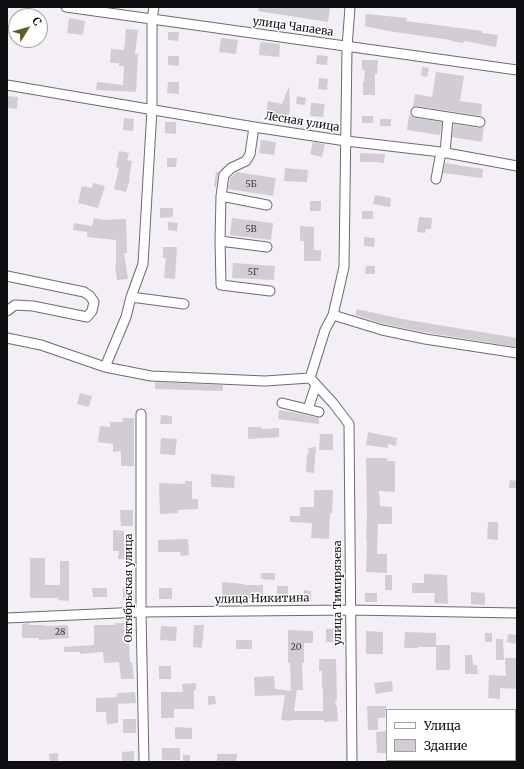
<!DOCTYPE html>
<html>
<head>
<meta charset="utf-8">
<style>
  body { margin:0 }
  #map { position:relative; width:524px; height:769px; overflow:hidden; background:#f4eff6; font-family:Merriweather,serif }
  canvas { display:block }
  .frame { position:absolute; inset:0; border:8px solid #0f0e10; pointer-events:none }
  .legend { position:absolute; left:386px; top:709px; width:130px; height:52px; box-sizing:border-box; background:#fff; border:1px solid #9f9f9f; margin:0; padding:5px 7px; list-style:none; font-size:12px; color:#0f0e10 }
  .legend li { display:flex; align-items:center; gap:8px; height:20px }
  .legend b { width:20px; border:1px solid #9f9f9f }
  .north { position:absolute; left:8px; top:8px; width:40px; height:40px; box-sizing:border-box; background:#fff; border:1px solid #9f9f9f; border-radius:50%; rotate:53deg; font-size:11px; font-weight:700; line-height:16px; text-align:center; color:#0f0e10 }
  .north::after { content:''; display:block; margin:auto; width:14px; height:18px; background:#615d2a; clip-path:polygon(50% 0,100% 100%,50% 72%,0 100%) }
</style>
</head>
<body>
<div id="map">
<canvas width="524" height="769"></canvas>
<div class="frame"></div>
<ul class="legend">
<li><b style="height:5px;background:#fff"></b>Улица</li>
<li><b style="height:11px;background:#d1cdd3"></b>Здание</li>
</ul>
<div class="north">С</div>
</div>
<script>
const g = document.querySelector('canvas').getContext('2d');
g.lineJoin = 'round';
function fill(path, color) { g.fillStyle = color; g.fill(path, 'evenodd'); }
const shape = rows => new Path2D(rows.map(r => 'M' + r).join(''));
function strokePath(path, color, width, dash) { g.strokeStyle = color; g.lineWidth = width; g.lineCap = dash ? 'butt' : 'round'; g.setLineDash(dash || []); g.stroke(path); }
function drawText(font, color, halo, rows, align = 'center') {
  g.font = font + ' Merriweather,serif'; g.lineWidth = 3; g.setLineDash([]); g.textBaseline = 'middle'; g.strokeStyle = halo; g.fillStyle = color; for (const [text, x, y, turn = 0] of rows) {
    g.save(); g.translate(x, y); g.rotate((+turn || 0) * Math.PI / 180); g.textAlign = isNaN(turn) ? turn : align; if (halo) g.strokeText(text, 0, 0); g.fillText(text, 0, 0); g.restore();
  }
}
const building = shape([
  [259,7,325,7,330,8,328,22,258,11],
  [366,14,407,18,406,21,482,31,482,33,498,35,496,47,464,41,463,43,451,41,451,40,388,31,365,26],
  [69,18,85,21,83,35,67,33],
  [126,29,138,30,135,54,138,54,136,92,96,90,97,82,123,85,124,66,119,66,119,63,110,63,111,49,124,50],
  [168,32,179,32,178,41,168,40],
  [221,38,238,40,236,54,219,52],
  [260,42,280,44,279,57,259,55],
  [317,55,328,56,327,65,316,64],
  [168,56,179,56,179,66,168,65],
  [362,60,378,60,377,74,375,74,375,95,363,95,363,82,364,82,365,70,362,70],
  [422,67,429,68,427,77,421,76],
  [436,72,464,76,460,101,482,104,481,116,417,106,413,107,415,94,432,97],
  [319,78,328,79,327,90,318,89],
  [168,82,179,82,179,94,167,93],
  [289,86,290,109,288,117,266,113,268,101,282,104],
  [7,96,18,97,17,109,7,108],
  [297,96,306,98,305,105,296,104],
  [311,103,325,104,323,117,310,116],
  [409,115,415,118,442,122,440,135,407,130],
  [362,116,373,116,373,123,362,123],
  [124,118,134,119,133,131,123,130],
  [380,119,391,119,391,126,380,126],
  [165,122,176,122,176,134,165,133],
  [454,124,479,128,484,126,482,142,452,137],
  [261,140,276,142,274,155,259,153],
  [313,142,325,144,322,157,310,154],
  [119,151,129,153,127,160,132,161,129,179,130,179,126,192,114,189,119,168,116,167],
  [360,153,385,154,384,163,376,162,360,162],
  [167,158,177,158,176,167,167,167],
  [445,163,483,169,482,178,443,173],
  [285,168,308,170,307,182,284,181],
  [216,172,219,172,216,187,214,187],
  [237,172,276,178,273,196,228,189,230,178],
  [93,183,105,186,98,208,78,203,82,186,92,188],
  [375,195,391,198,390,207,373,204],
  [310,201,321,201,321,211,310,211],
  [160,208,173,208,173,217,160,218],
  [362,211,373,211,373,219,362,219],
  [419,217,432,218,431,229,426,229,425,233,417,232],
  [94,218,103,220,126,219,127,253,124,253,128,279,117,280,115,265,116,265,116,240,87,237,87,232,73,230,74,223,92,226],
  [232,218,273,223,271,240,230,235],
  [168,222,178,223,177,231,168,230],
  [300,226,314,227,314,250,321,250,321,261,304,261,304,241,300,241],
  [364,237,375,238,374,247,364,246],
  [163,247,177,247,175,279,164,278,166,258,163,258],
  [233,263,275,266,274,280,232,278],
  [366,266,375,266,375,274,365,274],
  [357,309,402,319,517,338,517,347,423,332,384,324,355,315],
  [155,382,223,385,223,391,155,389],
  [80,393,92,396,89,407,77,404],
  [279,410,292,412,319,418,319,424,278,419],
  [161,415,172,416,172,424,160,424],
  [122,418,134,418,134,466,121,466,121,451,113,452,113,444,98,442,100,426,110,427,110,422,123,422],
  [248,427,261,427,261,429,279,428,279,437,248,439],
  [368,432,397,438,396,446,388,444,388,448,366,445],
  [320,434,333,434,333,450,319,450],
  [161,438,177,439,175,455,160,454],
  [316,447,314,473,306,472,307,454,309,454,308,448],
  [366,458,387,458,387,461,395,461,395,492,379,491,380,506,392,507,392,524,378,524,377,554,387,554,387,573,366,572,367,541,366,541,367,516],
  [211,474,235,476,234,488,211,487],
  [510,480,517,481,516,488,509,488],
  [185,481,192,481,192,499,198,499,198,509,178,510,178,513,160,514,159,483,185,484],
  [314,490,333,490,332,513,330,513,329,539,311,538,312,523,290,522,290,516,300,516,300,507,314,507],
  [120,510,133,510,133,526,121,526],
  [488,522,498,522,498,540,487,539],
  [113,530,124,531,124,544,133,544,132,560,118,559,119,551,113,551],
  [188,539,189,555,181,556,180,552,158,552,158,540],
  [30,558,45,558,45,585,60,585,60,561,69,561,69,601,58,600,58,598,30,598],
  [261,573,275,573,275,580,261,579],
  [424,574,447,575,448,604,434,603,435,593,412,593,412,583,424,583],
  [385,575,392,575,392,590,385,590],
  [222,582,244,584,244,585,263,585,263,599,222,596],
  [277,586,288,586,288,599,277,599],
  [123,587,133,587,134,600,123,600],
  [92,588,107,588,107,597,93,597],
  [159,588,172,588,172,599,159,599],
  [304,590,311,591,311,600,304,600],
  [471,592,485,593,485,605,471,604],
  [365,593,377,593,377,602,365,602],
  [29,623,29,625,45,625,45,626,68,625,69,638,39,640,39,638,22,638,22,624],
  [115,623,133,623,133,638,129,638,130,662,132,662,134,679,121,679,119,662,104,663,103,652,80,654,80,652,64,652,64,647,94,645,94,625,115,625],
  [194,625,204,625,202,648,193,647],
  [161,626,177,627,176,641,160,640],
  [326,629,335,629,335,642,326,642],
  [288,630,313,631,313,643,304,643,304,663,302,663,303,690,297,690,294,711,323,711,323,689,322,689,322,671,319,671,319,659,336,659,337,700,335,700,336,706,337,706,338,721,324,722,324,720,292,720,292,721,281,720,285,695,255,696,254,677,274,676,275,689,291,691,290,663,288,663],
  [366,631,383,632,383,654,366,654],
  [405,632,436,633,436,645,450,645,450,670,436,670,436,647,418,647,418,648,404,648],
  [485,633,492,633,492,642,485,642],
  [508,634,517,635,515,644,507,642],
  [496,639,503,639,504,660,496,660],
  [236,640,252,640,252,649,236,649],
  [465,655,472,655,473,665,477,665,478,674,465,674],
  [505,658,517,658,517,689,500,688,500,699,488,698,489,675,506,676],
  [159,666,171,666,171,679,159,679],
  [392,681,393,691,376,694,374,683],
  [196,683,196,690,194,690,194,709,174,709,174,718,161,718,161,692,183,692,182,684],
  [135,692,136,703,118,704,118,723,107,724,106,712,96,712,96,698,117,697,117,693],
  [208,696,215,696,216,704,208,705],
  [367,706,386,706,385,718,378,718,378,730,368,730],
  [123,719,136,719,136,733,123,733],
  [175,727,192,728,192,739,175,739],
  [387,731,387,753,377,753,376,732],
  [162,748,180,748,180,760,162,760],
  [134,751,134,762,122,762,122,752],
  [58,753,58,762,50,762,49,754],
  [217,754,237,754,236,762,217,762],
  [183,755,190,755,190,761,183,761]
]);
const minor = shape([
  [66,7,517,70],
  [350,7,347,47,344,267,333,315,325,330,310,378,333,403,349,424,352,762],
  [7,85,254,127,346,141,441,152,517,166],
  [416,112,480,122],
  [254,127,250,154,246,161,231,168,224,175,221,196,220,241,221,285,270,291],
  [445,153,448,118],
  [436,179,441,152],
  [221,196,267,205],
  [220,241,267,247],
  [7,276,84,292,90,296,94,302,92,311,87,317,33,306,15,305,7,311],
  [131,297,184,304],
  [333,315,382,330,425,339,517,353],
  [7,338,41,345,105,367,151,376,265,381,310,378],
  [105,367,126,317,131,297,143,264,152,109,152,19,154,7],
  [282,403,319,412],
  [308,409,316,385],
  [141,414,141,612,144,762],
  [7,618,141,612,350,610,517,613]
]);
const numberNames = [
  ["5Б",251,184],
  ["5В",251,229],
  ["5Г",253,272],
  ["28",60,632],
  ["20",296,647]
];
const streetNames = [
  ["улица Чапаева",293,27,8],
  ["Лесная улица",302,122,9],
  ["Октябрьская улица",129,588,-90],
  ["улица Тимирязева",338,593,-90],
  ["улица Никитина",262,599,-1]
];
fill(building, '#d1cdd3');
strokePath(minor, '#6e6a70', 11);
strokePath(minor, '#fff', 9);
drawText('9px', '#403e41', null, numberNames);
drawText('11px', '#0f0e10', '#fff', streetNames);
</script>
</body>
</html>
